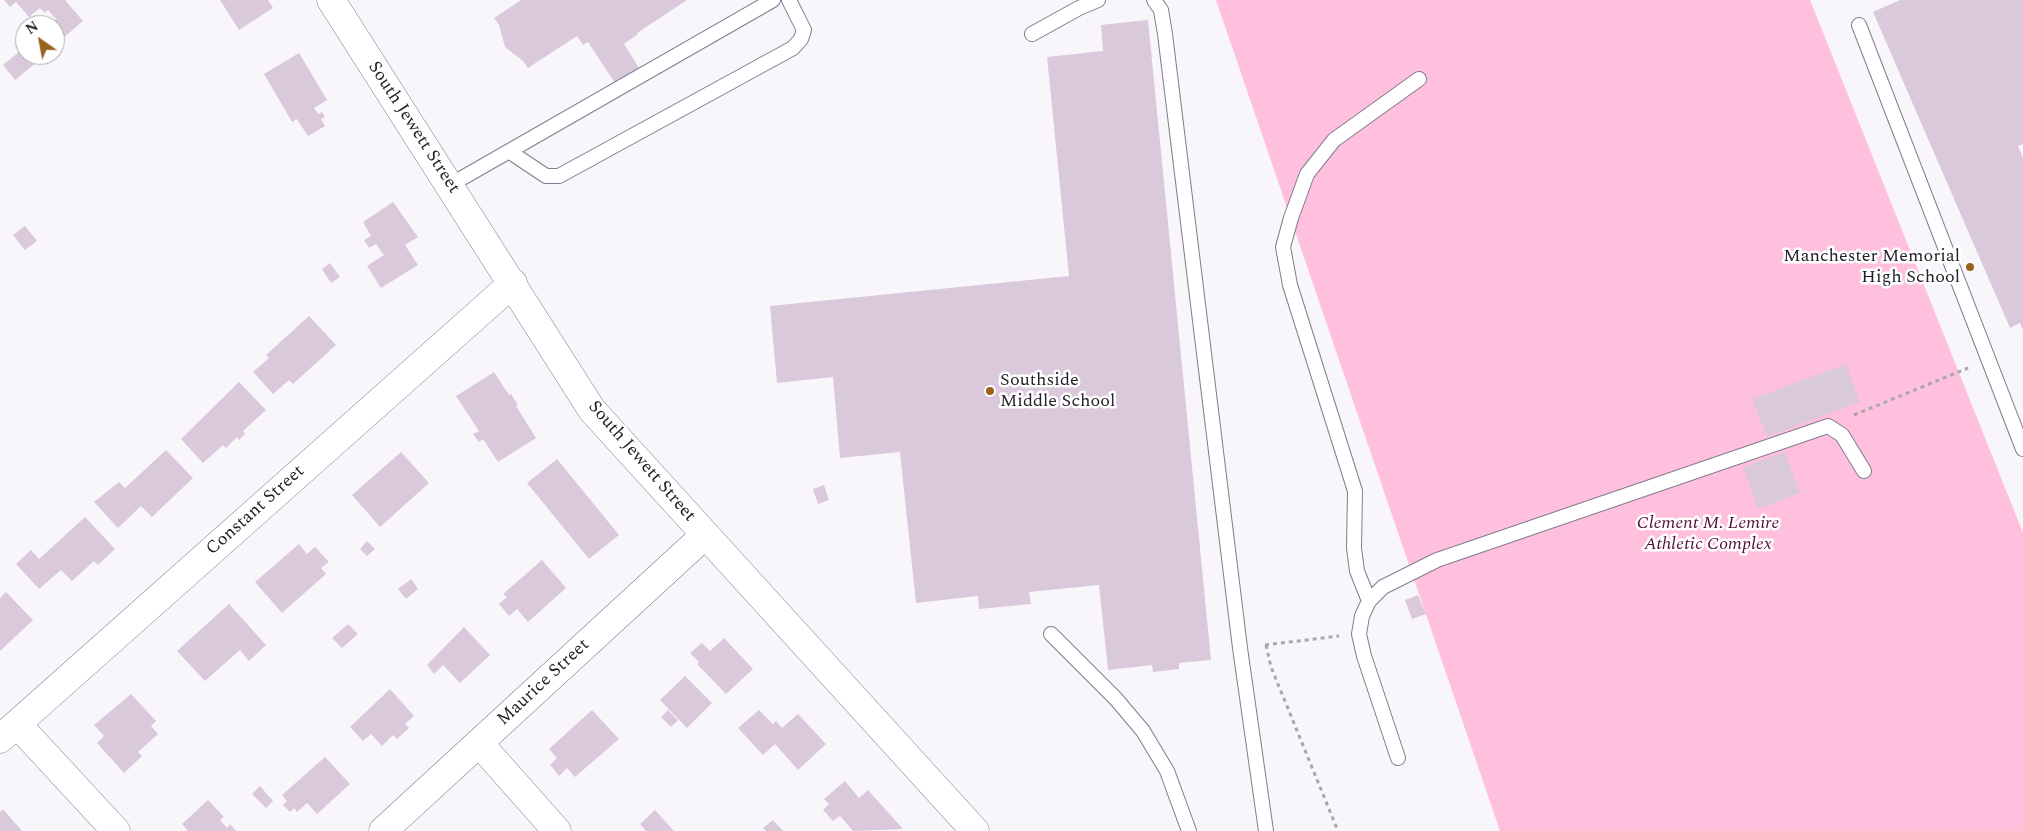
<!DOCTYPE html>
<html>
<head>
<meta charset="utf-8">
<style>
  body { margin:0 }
  #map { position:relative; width:2023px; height:831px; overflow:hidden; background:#f8f6fb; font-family:Spectral,serif }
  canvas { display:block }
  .north { position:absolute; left:15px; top:15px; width:50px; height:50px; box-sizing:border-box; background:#fff; border:1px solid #a7a6a9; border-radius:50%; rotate:327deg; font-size:14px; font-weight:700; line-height:20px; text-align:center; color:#232029 }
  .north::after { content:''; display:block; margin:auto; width:18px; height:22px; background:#9b611f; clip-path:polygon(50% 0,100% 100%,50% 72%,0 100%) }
</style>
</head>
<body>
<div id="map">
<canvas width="2023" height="831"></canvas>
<div class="north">N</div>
</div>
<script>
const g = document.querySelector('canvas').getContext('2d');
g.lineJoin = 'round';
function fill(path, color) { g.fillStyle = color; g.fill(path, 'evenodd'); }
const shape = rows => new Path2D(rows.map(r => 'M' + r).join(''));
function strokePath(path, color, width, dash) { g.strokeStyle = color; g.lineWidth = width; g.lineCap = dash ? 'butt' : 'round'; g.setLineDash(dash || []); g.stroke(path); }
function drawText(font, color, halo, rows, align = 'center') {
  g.font = font + ' Spectral,serif'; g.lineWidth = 5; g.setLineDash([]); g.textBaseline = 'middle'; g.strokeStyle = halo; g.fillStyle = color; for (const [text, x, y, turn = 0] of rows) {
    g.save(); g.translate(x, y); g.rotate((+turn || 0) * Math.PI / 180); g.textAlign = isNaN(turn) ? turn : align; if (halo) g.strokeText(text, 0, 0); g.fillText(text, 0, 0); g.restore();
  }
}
const green = shape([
  [1216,0,1810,0,2023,533,2023,831,1500,831]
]);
const building = shape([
  [4,0,65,0,83,21,62,39,55,31,55,25,49,25,56,19,48,10,45,13,40,8,29,17,16,2,10,7],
  [220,0,268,0,273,8,239,30],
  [521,0,687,0,637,33,638,34,624,44,639,68,615,83,588,42,583,45,577,36,528,68,523,61,505,47,499,25,494,18],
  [1900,0,2023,0,2023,144,2018,146,2023,158,2023,330,2020,323,2010,328,1873,12],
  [1148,20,1211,660,1179,663,1179,669,1153,672,1152,665,1108,670,1099,585,1029,592,1031,604,979,609,978,596,916,603,900,452,840,458,833,377,777,383,770,306,1069,276,1047,57,1103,51,1101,25],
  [25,47,25,55,33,55,38,61,15,80,3,65],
  [299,53,327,100,314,108,318,114,322,112,325,117,321,119,325,126,308,136,297,119,292,122,264,74],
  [393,202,418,237,405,245,418,265,381,288,367,266,384,255,376,244,369,248,364,240,371,236,363,222],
  [25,226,37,241,25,250,13,235],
  [330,263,340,277,331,283,322,269],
  [309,316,336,345,293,384,289,380,273,394,253,372,269,358,266,355],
  [1846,364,1860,402,1767,437,1752,399],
  [494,372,509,395,511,394,518,405,516,406,536,438,498,462,483,439,479,442,473,434,479,431,456,396],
  [239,382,266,410,243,431,245,434,239,440,237,437,226,448,223,445,203,463,181,439],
  [166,450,193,478,152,517,141,506,118,528,94,502,119,482,125,488],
  [401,452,429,483,380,527,352,495],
  [1785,452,1800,493,1758,509,1743,467],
  [557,459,619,535,589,559,527,483],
  [824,485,829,500,818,504,813,489],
  [85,517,115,549,98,565,94,561,72,581,61,570,39,589,16,564,31,550,39,559],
  [367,541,375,549,367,556,360,549],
  [299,544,307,554,315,547,329,562,321,568,326,574,282,613,255,582],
  [542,560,566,588,528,622,517,609,509,616,499,604,507,597,503,594],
  [411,579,418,589,406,599,398,589],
  [6,592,33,620,0,651,0,598],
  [1418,595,1426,614,1412,619,1405,600],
  [229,604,266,645,249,661,240,650,205,681,177,651],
  [348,624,358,634,342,648,332,638],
  [464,627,490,655,460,683,443,665,434,674,427,665],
  [724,638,753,669,726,694,697,664,699,662,690,653,702,643,710,651],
  [685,676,712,703,687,728,660,700],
  [390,689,414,716,405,724,409,728,397,739,393,735,382,746,371,734,363,741,350,727],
  [131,694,156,721,151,726,158,734,138,752,142,756,124,773,97,743,104,736,94,725],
  [592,710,619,739,575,777,567,768,559,776,550,765,557,758,549,749],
  [668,710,678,720,671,727,661,717],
  [759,710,773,724,776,721,782,728,798,714,826,744,798,770,775,744,763,755,738,728],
  [325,757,350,784,317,814,307,803,297,812,294,808,290,812,283,805,287,801,282,795],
  [845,781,859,798,868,790,903,829,853,831,840,816,833,821,823,810,829,804,824,799],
  [260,786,273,801,266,808,252,794],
  [208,800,224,817,220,820,227,828,230,824,236,831,188,831,182,824],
  [3,809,22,831,0,831,0,812],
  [655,810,674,831,646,831,640,824],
  [773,820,783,831,766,831,763,828]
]);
const path = shape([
  [1854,415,1968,368],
  [1265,645,1339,636],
  [1266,645,1271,667,1338,831]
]);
const service = shape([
  [1154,0,1161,10,1165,34,1240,648,1266,831],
  [1859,25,2023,449],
  [1032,34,1079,8,1098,0],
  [510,152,546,176,559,176,793,48,801,39,804,30,789,0],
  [450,185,773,0],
  [1369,601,1357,571,1354,548,1355,491,1290,285,1283,247,1291,218,1307,174,1334,140,1419,79],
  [1051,634,1116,699,1143,731,1167,771,1189,831],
  [1398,758,1364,656,1359,634,1362,616,1369,601,1383,587,1437,560,1828,426,1842,435,1864,471]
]);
const minor = shape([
  [17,724,116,831],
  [0,739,513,283],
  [479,743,557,831],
  [383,831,705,535]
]);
const tertiary = shape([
  [331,0,592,410,975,831]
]);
const markers = [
  [1970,267,5,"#9b611f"],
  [990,391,5,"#9b611f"]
];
const streetNames = [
  ["South Jewett Street",413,128,57],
  ["South Jewett Street",641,462,49],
  ["Constant Street",256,511,-42],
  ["Maurice Street",544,683,-43]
];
const poiNames = [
  ["Manchester Memorial",1960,257],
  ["High School",1960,278],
  ["Southside",1000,381,"left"],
  ["Middle School",1000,402,"left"]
];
const parkNames = [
  ["Clement M. Lemire",1708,524],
  ["Athletic Complex",1708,545]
];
fill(green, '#ffc0dd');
fill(building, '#dac8db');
strokePath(service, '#827b91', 16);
strokePath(minor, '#827b91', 29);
strokePath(tertiary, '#827b91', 29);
strokePath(path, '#a9a7ad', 3, [4, 4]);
strokePath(service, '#fff', 14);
strokePath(minor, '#fff', 28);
strokePath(tertiary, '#fff', 28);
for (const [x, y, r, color] of markers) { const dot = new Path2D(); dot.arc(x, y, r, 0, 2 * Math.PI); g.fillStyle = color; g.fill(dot); strokePath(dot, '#fff', 2); }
drawText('18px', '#232029', '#fff', streetNames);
drawText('18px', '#232029', '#fff', poiNames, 'right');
drawText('italic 18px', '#540f37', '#fff', parkNames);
</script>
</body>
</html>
